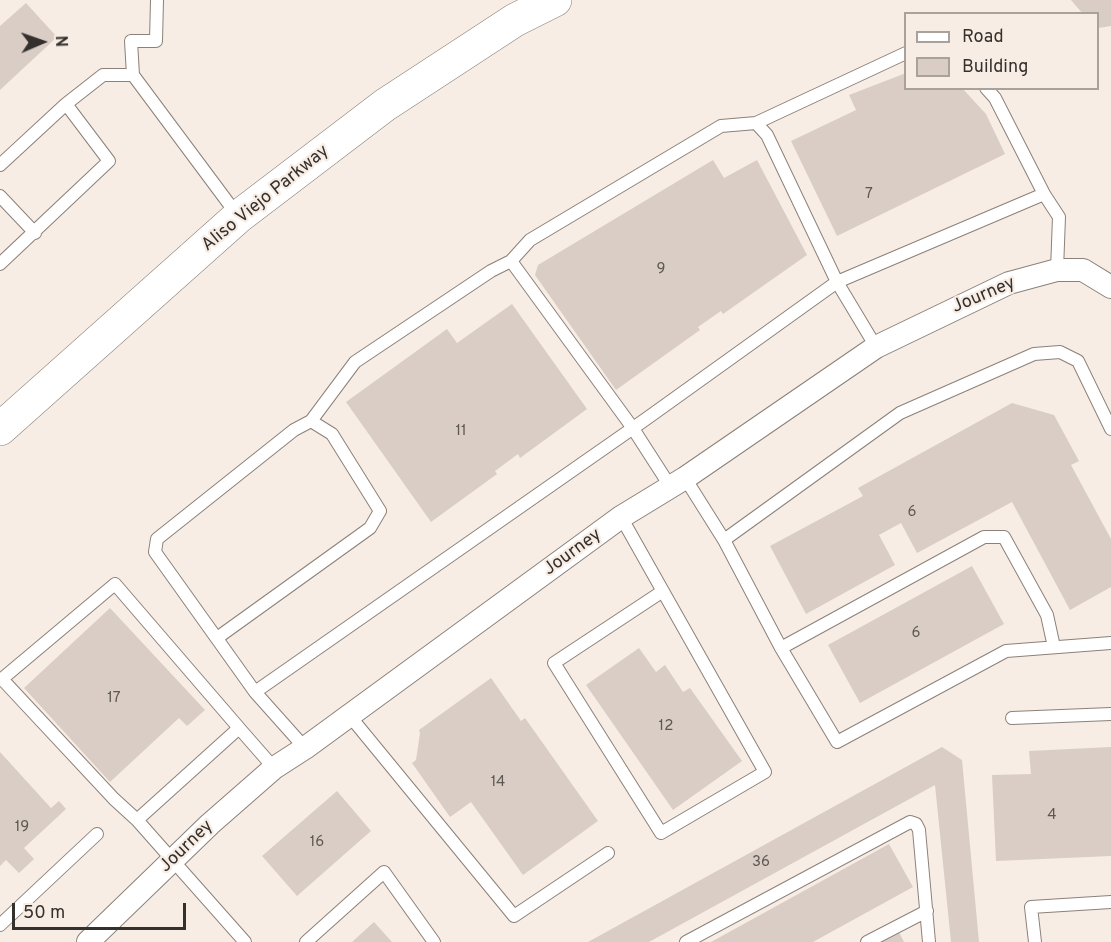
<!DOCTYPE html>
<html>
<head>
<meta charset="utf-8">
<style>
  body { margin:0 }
  #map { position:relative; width:1111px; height:942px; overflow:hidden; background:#f8ede4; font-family:Overpass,sans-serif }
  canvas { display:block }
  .legend { position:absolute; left:904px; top:12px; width:195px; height:78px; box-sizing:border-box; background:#f8ede4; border:2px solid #aaa19b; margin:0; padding:8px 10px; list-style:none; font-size:18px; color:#34302d }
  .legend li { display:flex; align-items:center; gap:12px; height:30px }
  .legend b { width:30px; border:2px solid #aaa19b }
  .north { position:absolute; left:12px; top:12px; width:60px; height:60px; -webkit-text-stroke:4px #f8ede4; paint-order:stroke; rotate:88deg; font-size:16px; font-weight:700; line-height:24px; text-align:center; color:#34302d }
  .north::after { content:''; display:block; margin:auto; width:21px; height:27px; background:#34302d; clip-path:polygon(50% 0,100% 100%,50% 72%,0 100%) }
  .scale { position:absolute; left:12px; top:903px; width:174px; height:27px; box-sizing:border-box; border:3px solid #34302d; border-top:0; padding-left:8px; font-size:18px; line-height:21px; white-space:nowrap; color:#34302d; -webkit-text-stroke:4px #f8ede4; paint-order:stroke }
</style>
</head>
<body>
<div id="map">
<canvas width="1111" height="942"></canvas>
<ul class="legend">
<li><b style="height:8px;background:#fff"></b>Road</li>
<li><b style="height:16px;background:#d9cdc5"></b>Building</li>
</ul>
<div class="north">N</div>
<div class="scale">50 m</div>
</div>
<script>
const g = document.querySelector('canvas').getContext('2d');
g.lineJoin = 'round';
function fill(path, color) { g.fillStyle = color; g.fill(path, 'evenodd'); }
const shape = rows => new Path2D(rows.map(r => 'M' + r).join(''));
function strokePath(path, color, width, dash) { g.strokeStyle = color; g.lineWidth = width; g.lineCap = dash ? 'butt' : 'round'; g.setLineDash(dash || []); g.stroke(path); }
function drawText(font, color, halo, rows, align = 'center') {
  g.font = font + ' Overpass,sans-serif'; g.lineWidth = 4.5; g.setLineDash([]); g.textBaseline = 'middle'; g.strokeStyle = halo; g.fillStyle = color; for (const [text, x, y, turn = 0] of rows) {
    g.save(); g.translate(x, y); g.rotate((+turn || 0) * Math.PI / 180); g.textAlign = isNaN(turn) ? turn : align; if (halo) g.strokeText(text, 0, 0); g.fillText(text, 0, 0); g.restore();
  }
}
const building = shape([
  [1071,0,1111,0,1111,26,1098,28,1098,14,1083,14],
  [26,3,57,37,0,90,0,26],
  [906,73,906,88,962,88,986,114,1005,154,837,236,791,141,856,110,849,95],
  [713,160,724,178,757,160,807,255,723,314,721,311,698,327,700,330,616,390,535,275,538,265],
  [512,304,587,409,520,458,518,454,495,471,497,474,431,522,346,402,447,329,457,343],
  [1012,403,1054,415,1079,461,1071,465,1111,539,1111,587,1070,610,1012,502,917,553,901,523,879,535,895,565,806,614,770,546,863,496,858,488],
  [972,566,1004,624,860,703,828,645],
  [110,608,205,710,187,726,179,718,110,782,24,688],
  [639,648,656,672,665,665,683,692,690,688,742,761,673,810,586,685],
  [491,678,521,721,525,718,598,821,523,875,471,802,450,817,412,763,416,760,420,733,419,730],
  [942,747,962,760,979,942,951,942,935,785,649,942,588,942],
  [1111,747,1111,856,996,861,992,775,1031,774,1029,751],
  [0,752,51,808,59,801,66,809,24,848,34,859,19,873,6,860,0,866],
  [337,791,371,831,297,896,262,856],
  [889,844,913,887,813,942,711,942],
  [374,922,392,942,352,942],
  [899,932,904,942,881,942]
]);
const service = shape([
  [133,75,131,41,156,41,157,0],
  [986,88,995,98,1044,194],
  [756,123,906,53],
  [0,165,66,104,103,75,133,75,238,216],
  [0,196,35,233],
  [0,264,109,161,66,104],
  [311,421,355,362,491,271,511,261],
  [685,478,724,540,781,648,837,742,1006,651,1111,643],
  [670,486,632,427,511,261,530,240,721,126,756,123,767,135,837,282,876,347],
  [621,517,765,772,661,833,554,663,663,591],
  [724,540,900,413,1034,354,1060,352,1078,361,1111,429],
  [217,638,370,528,380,511,332,434,311,421,294,430,157,539,155,552,255,692,305,748],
  [781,648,984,537,1004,537,1047,615,1054,647],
  [255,692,646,419,837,282,1044,194,1059,217,1057,270],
  [349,715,514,916,608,853],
  [1012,718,1111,714],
  [137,820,114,799,2,679,115,584,239,728],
  [0,925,97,834],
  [245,942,137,820,239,728,274,768],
  [306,942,384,872,434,942],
  [686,942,910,822,916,824,919,830,929,942],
  [867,942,927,911],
  [1035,942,1031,907,1111,902]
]);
const minor = shape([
  [88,942,210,824,274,768,305,748,621,517,685,478,876,347,1009,283,1057,270,1083,270,1111,287]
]);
const secondary = shape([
  [0,429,238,217,385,105,515,20,555,0]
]);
const numberNames = [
  ["7",869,195],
  ["9",661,270],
  ["11",461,432],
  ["6",912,513],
  ["6",916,634],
  ["17",114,699],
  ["12",666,727],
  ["14",498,783],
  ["4",1052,816],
  ["19",22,828],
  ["16",317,843],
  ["36",761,863]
];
const streetNames = [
  ["Aliso Viejo Parkway",266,199,-39],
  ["Journey",984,296,-23],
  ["Journey",573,553,-36],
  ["Journey",187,847,-44]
];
fill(building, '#d9cdc5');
strokePath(service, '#8b8179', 14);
strokePath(minor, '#8b8179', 24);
strokePath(secondary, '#8b8179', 34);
strokePath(service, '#fff', 12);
strokePath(minor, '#fff', 22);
strokePath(secondary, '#fff', 33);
drawText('15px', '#5d5753', null, numberNames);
drawText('18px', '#34302d', '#f8ede4', streetNames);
</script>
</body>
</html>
